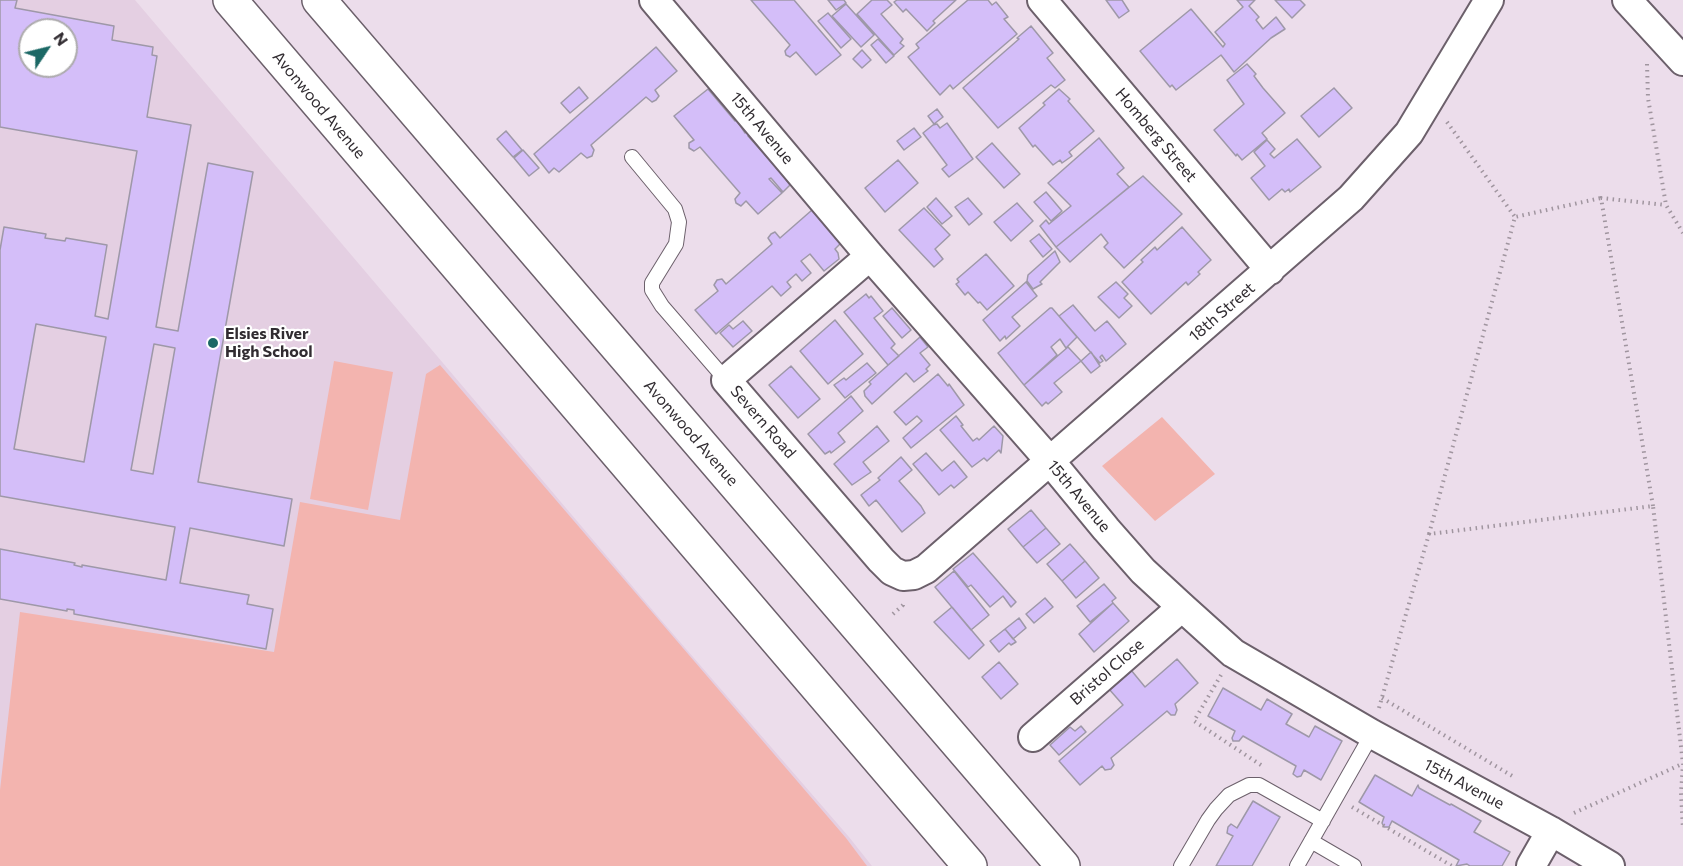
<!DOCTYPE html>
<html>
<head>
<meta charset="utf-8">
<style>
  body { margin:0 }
  #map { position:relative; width:1683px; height:866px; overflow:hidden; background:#ecddeb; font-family:Commissioner,sans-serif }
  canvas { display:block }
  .north { position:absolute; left:18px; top:18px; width:60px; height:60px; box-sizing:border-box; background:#fff; border:2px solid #adabad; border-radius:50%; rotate:55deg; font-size:16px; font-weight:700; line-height:24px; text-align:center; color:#312c31 }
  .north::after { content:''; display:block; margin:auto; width:21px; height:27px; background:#1b6865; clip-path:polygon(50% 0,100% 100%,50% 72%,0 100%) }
</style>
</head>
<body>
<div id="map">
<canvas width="1683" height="866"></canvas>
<div class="north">N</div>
</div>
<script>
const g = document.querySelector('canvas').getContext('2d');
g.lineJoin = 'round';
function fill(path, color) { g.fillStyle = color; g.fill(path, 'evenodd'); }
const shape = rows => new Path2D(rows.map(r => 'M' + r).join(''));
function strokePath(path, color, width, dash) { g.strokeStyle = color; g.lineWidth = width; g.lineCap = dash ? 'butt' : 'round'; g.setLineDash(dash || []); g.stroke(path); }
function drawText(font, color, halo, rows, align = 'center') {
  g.font = font + ' Commissioner,sans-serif'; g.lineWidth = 4.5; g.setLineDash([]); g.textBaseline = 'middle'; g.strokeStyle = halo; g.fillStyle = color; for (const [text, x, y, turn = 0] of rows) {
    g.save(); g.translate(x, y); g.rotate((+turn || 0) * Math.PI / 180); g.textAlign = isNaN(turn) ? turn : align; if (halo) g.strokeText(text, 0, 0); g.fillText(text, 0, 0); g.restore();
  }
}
const built = shape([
  [0,0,135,0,661,620,849,837,872,866,0,866],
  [30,30,66,30,66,66,30,66]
]);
const green = shape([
  [334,361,393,372,368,510,310,499],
  [440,365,846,838,867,866,0,866,0,790,20,612,274,652,300,502,400,520,426,374],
  [1162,417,1215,474,1155,521,1102,466]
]);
const building = shape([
  [0,0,17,0,15,8,114,26,112,40,153,47,152,55,157,56,147,117,191,125,156,327,178,331,208,163,253,172,198,482,292,499,284,546,190,528,180,583,249,595,247,604,273,609,266,649,74,614,74,610,67,609,67,611,0,599,0,549,75,563,74,565,82,567,82,565,166,580,175,527,0,496,0,250,4,227,46,234,45,238,65,241,66,238,107,245,95,316,108,319,137,151,0,127,0,0],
  [30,30,66,30,66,66,30,66,30,30],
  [36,324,106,337,84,462,14,449,36,324],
  [154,344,175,348,153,474,131,470,154,344],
  [751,0,794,0,841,55,816,75,796,52,790,57,786,55,785,51,790,45,751,0],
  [828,0,844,0,846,3,836,10,828,0],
  [872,0,887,0,892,5,881,14,903,39,900,43,904,46,894,55,857,14,872,0],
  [897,0,956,0,933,21,935,23,927,31,906,9,903,12,894,2,897,0],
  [968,0,988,0,992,5,996,2,1008,17,1004,19,1017,34,953,89,950,85,940,95,908,57,919,48,916,44,968,0],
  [1106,0,1122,0,1129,11,1119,18,1106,0],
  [1237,0,1255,0,1249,6,1259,17,1256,20,1263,29,1276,17,1285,29,1271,38,1234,72,1221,55,1176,90,1172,85,1170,87,1140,51,1191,9,1223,47,1225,44,1215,32,1243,7,1237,0],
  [1275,0,1300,0,1305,5,1292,18,1275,0],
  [846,4,874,35,861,47,832,16,846,4],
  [828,13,851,39,841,48,818,21,828,13],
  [1031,26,1053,53,1047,58,1065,80,1055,88,1051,85,998,128,963,88,1019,39,1017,38,1031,26],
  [878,39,894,56,886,63,871,45,878,39],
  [656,47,677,71,655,90,659,96,656,100,652,102,646,97,591,145,594,150,592,156,587,158,581,153,559,172,554,168,549,173,534,154,656,47],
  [862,50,871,60,862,68,853,59,862,50],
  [1247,64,1256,74,1254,76,1263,88,1285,113,1262,133,1267,139,1242,160,1237,154,1236,156,1214,130,1244,104,1227,80,1247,64],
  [579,87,588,98,570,113,561,103,579,87],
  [1334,88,1352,108,1319,137,1301,116,1334,88],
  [708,89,735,121,736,119,745,133,747,131,750,134,748,136,776,167,779,168,780,171,790,185,783,192,771,178,769,179,782,193,758,214,746,201,741,206,736,203,735,199,740,193,700,147,694,151,689,148,689,143,694,140,674,116,708,89],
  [1059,89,1070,99,1068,101,1094,131,1069,152,1072,156,1062,163,1060,160,1053,165,1035,145,1033,147,1019,128,1045,105,1043,103,1059,89],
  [937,109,943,117,934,124,928,116,937,109],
  [947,123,973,159,949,177,942,169,947,165,923,133,933,125,937,124,940,128,947,123],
  [914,128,921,137,904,150,897,141,914,128],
  [506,131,522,150,513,157,497,139,506,131],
  [1099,138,1124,168,1117,174,1129,187,1056,247,1040,226,1046,220,1049,224,1071,206,1048,183,1099,138],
  [1297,139,1321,167,1290,192,1289,189,1285,192,1282,189,1269,200,1251,178,1265,166,1254,152,1267,140,1275,149,1270,154,1274,158,1297,139],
  [992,143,1020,174,1004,188,976,157,992,143],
  [523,150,539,168,529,176,514,158,523,150],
  [898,160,918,183,885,212,865,188,898,160],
  [1143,176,1182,214,1124,268,1104,247,1108,243,1101,234,1070,262,1056,247,1143,176],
  [1046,192,1062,211,1051,221,1034,202,1046,192],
  [936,198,952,216,942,224,927,207,936,198],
  [968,198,982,214,969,225,955,207,968,198],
  [1017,203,1033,221,1011,241,994,222,1017,203],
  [924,208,950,235,935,249,943,259,934,267,899,230,924,208],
  [812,210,841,243,835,249,838,253,839,259,824,271,810,254,801,261,811,273,802,281,796,274,787,282,791,287,781,296,772,286,716,334,695,310,718,291,714,285,717,280,722,279,726,284,772,244,768,238,771,234,775,232,780,238,812,210],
  [1182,227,1211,260,1198,272,1200,274,1188,285,1186,282,1151,314,1122,282,1143,262,1141,260,1155,247,1157,250,1182,227],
  [1039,234,1052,249,1043,257,1030,241,1039,234],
  [1055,251,1060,262,1040,282,1042,284,1033,289,1027,281,1028,275,1055,251],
  [986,254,1014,286,987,310,980,302,978,303,968,292,965,295,956,284,959,282,957,279,986,254],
  [1026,282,1037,296,1012,317,1020,326,1006,339,1005,336,1000,341,983,320,1026,282],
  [1116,282,1128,294,1124,298,1132,306,1119,318,1098,297,1116,282],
  [866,294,869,298,871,296,883,311,874,318,895,344,891,348,899,356,888,365,844,312,866,294],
  [1073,305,1095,331,1107,321,1126,344,1106,361,1102,355,1100,357,1103,361,1100,363,1059,316,1073,305],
  [892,308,911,330,902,338,883,316,892,308],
  [1050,308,1052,308,1077,337,1066,348,1060,339,1051,347,1057,355,1024,385,998,353,1050,308],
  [835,320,863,354,828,384,800,351,835,320],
  [743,321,752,331,733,347,720,333,729,325,733,329,743,321],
  [920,337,928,347,920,353,930,365,926,369,928,371,914,382,906,373,872,404,865,396,864,391,871,384,869,382,920,337],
  [1068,347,1081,361,1054,383,1062,392,1048,404,1046,402,1042,406,1024,385,1068,347],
  [1091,352,1100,366,1091,373,1081,361,1091,352],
  [867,363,876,373,845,398,834,385,844,378,846,380,867,363],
  [791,366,820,399,798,418,769,385,791,366],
  [938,374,948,386,949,384,964,405,911,448,903,438,922,421,917,416,906,425,894,412,938,374],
  [851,396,863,411,838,433,845,442,831,453,830,451,825,454,808,434,851,396],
  [956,416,963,425,961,426,973,441,977,438,979,440,994,426,1003,436,1001,453,999,450,987,461,984,458,972,467,940,430,956,416],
  [877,426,889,441,863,462,871,472,852,485,834,464,877,426],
  [926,453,942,471,954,461,967,477,954,488,951,485,939,495,913,464,926,453],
  [901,457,912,470,899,481,921,506,925,513,902,532,876,500,869,506,861,495,880,480,878,478,901,457],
  [1031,510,1046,528,1023,547,1008,529,1031,510],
  [1046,528,1060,544,1037,563,1023,547,1046,528],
  [1070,544,1085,561,1062,581,1047,564,1070,544],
  [973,553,1016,602,1011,607,1003,596,990,607,971,585,968,587,953,569,973,553],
  [1085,561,1099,578,1076,598,1062,581,1085,561],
  [954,571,989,615,971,630,935,587,954,571],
  [1104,584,1116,598,1112,601,1113,603,1090,622,1077,606,1104,584],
  [1045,598,1053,607,1034,623,1026,614,1045,598],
  [1113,603,1129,621,1094,652,1079,634,1113,603],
  [952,607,984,645,969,659,934,622,952,607],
  [1019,618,1026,628,1013,639,1005,629,1019,618],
  [1005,629,1016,642,1011,645,1009,643,999,652,990,641,1005,629],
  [1177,659,1198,683,1175,704,1177,710,1175,715,1171,715,1167,711,1111,758,1114,765,1111,769,1105,770,1102,766,1080,785,1059,761,1123,705,1109,689,1131,670,1145,687,1177,659],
  [999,662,1018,684,1001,699,982,677,999,662],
  [1223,688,1261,710,1267,699,1292,714,1286,724,1309,737,1315,726,1342,741,1321,780,1304,770,1301,776,1297,777,1293,774,1296,766,1243,736,1239,741,1233,741,1232,738,1235,731,1208,716,1223,688],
  [1081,726,1086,732,1059,755,1050,745,1070,727,1075,731,1081,726],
  [1375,775,1412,796,1418,785,1419,788,1450,805,1451,804,1481,821,1474,832,1510,852,1502,866,1470,866,1467,864,1456,866,1459,860,1392,821,1389,827,1384,827,1382,823,1384,817,1359,802,1375,775],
  [1253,801,1280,817,1252,866,1216,866,1233,836,1227,833,1228,827,1231,824,1237,828,1253,801]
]);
const path = shape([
  [1647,64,1648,98,1666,205,1683,233],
  [1447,122,1515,217],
  [1653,506,1601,198,1666,205],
  [1429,534,1515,217,1601,198],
  [893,614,903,605,903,601],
  [1221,675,1194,721,1261,765],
  [1382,698,1514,777],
  [1379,708,1429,534,1653,506,1683,764,1681,793,1683,829],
  [1352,807,1452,866],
  [1574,813,1682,764]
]);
const service = shape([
  [632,157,675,209,679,222,676,244,652,283,652,290,662,306,726,380],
  [1311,841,1354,866],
  [1181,866,1208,820,1216,809,1229,795,1249,785,1259,785,1323,821],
  [1297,866,1372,734]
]);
const minor = shape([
  [654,0,870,256,1050,461,1106,529,1143,571,1182,607,1233,653,1372,734,1551,831,1610,866],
  [1042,0,1270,270],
  [1627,0,1683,61],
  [870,256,726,380,881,560,892,571,903,576,914,575,926,569,1351,198,1409,133,1489,0],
  [1033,737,1182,607],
  [1531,866,1551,831]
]);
const secondary = shape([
  [230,0,970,866],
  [319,0,1063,866]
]);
const markers = [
  [213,343,6,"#1b6865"]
];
const streetNames = [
  ["Avonwood Avenue",319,105,50],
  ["15th Avenue",762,128,50],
  ["Homberg Street",1156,135,50],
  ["18th Street",1222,312,-41],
  ["Severn Road",763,422,49],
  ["Avonwood Avenue",691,433,49],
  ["15th Avenue",1079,496,50],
  ["Bristol Close",1107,672,-41],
  ["15th Avenue",1464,784,28]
];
const poiNames = [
  ["Elsies River",225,334],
  ["High School",225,352]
];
fill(built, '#e4cfe2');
fill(green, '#f3b4af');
fill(building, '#d4bef9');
strokePath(building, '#9e98a8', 1.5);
strokePath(service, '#6c606b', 16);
strokePath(minor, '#6c606b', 32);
strokePath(secondary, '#6c606b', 36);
strokePath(path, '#a0959f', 4, [1.5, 4.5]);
strokePath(service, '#fff', 14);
strokePath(minor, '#fff', 28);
strokePath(secondary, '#fff', 33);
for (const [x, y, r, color] of markers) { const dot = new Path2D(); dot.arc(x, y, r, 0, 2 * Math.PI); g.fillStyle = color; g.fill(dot); strokePath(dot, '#fff', 2); }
drawText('16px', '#312c31', '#fff', streetNames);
drawText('bold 16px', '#312c31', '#fff', poiNames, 'left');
</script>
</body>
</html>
